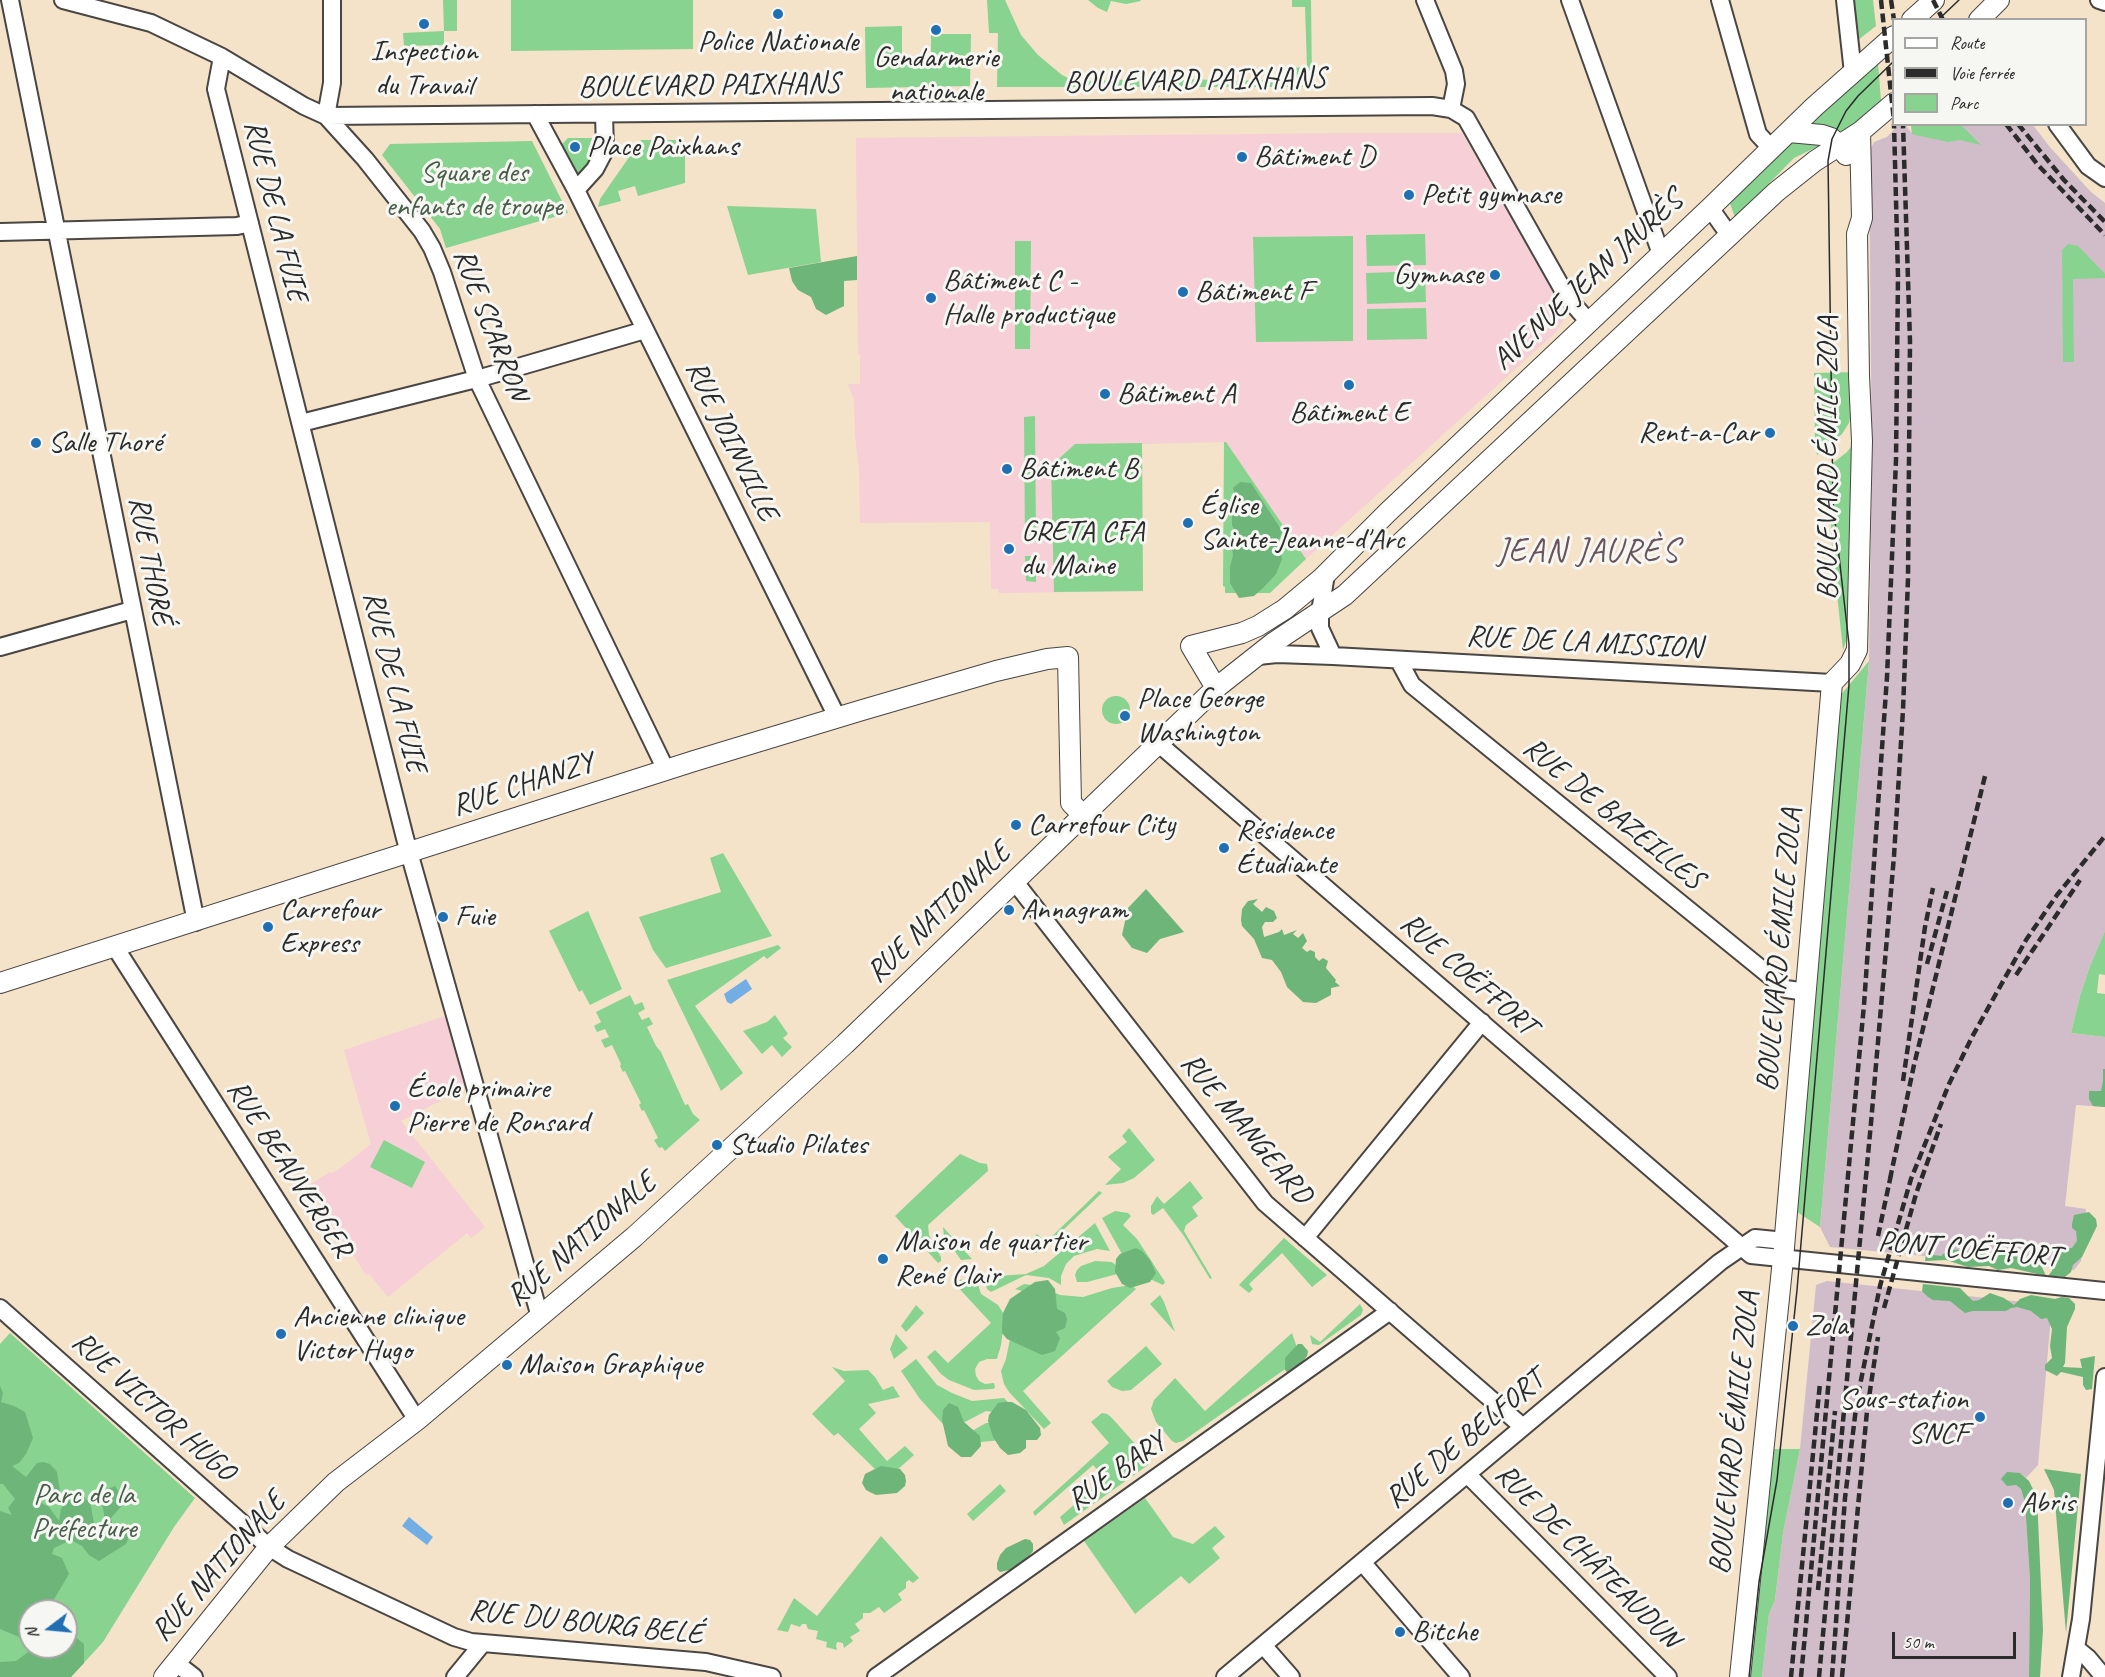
<!DOCTYPE html>
<html>
<head>
<meta charset="utf-8">
<style>
  body { margin:0 }
  #map { position:relative; width:2105px; height:1677px; overflow:hidden; background:#f4e2c9; font-family:Caveat,sans-serif }
  canvas { display:block }
  .legend { position:absolute; left:1892px; top:18px; width:195px; height:108px; box-sizing:border-box; background:#f6f6f2; border:2px solid #a5a5a2; margin:0; padding:8px 10px; list-style:none; font-size:18px; color:#2b2b2b }
  .legend li { display:flex; align-items:center; gap:12px; height:30px }
  .legend b { width:30px; border:2px solid #a5a5a2 }
  .north { position:absolute; left:18px; top:1599px; width:60px; height:60px; box-sizing:border-box; background:#f6f6f2; border:2px solid #a5a5a2; border-radius:50%; rotate:254deg; font-size:16px; font-weight:700; line-height:24px; text-align:center; color:#2b2b2b }
  .north::after { content:''; display:block; margin:auto; width:21px; height:27px; background:#1f6fb2; clip-path:polygon(50% 0,100% 100%,50% 72%,0 100%) }
  .scale { position:absolute; left:1892px; top:1632px; width:124px; height:27px; box-sizing:border-box; border:3px solid #2b2b2b; border-top:0; padding-left:8px; font-size:18px; line-height:21px; white-space:nowrap; color:#2b2b2b; -webkit-text-stroke:4px #f6f6f2; paint-order:stroke }
</style>
</head>
<body>
<div id="map">
<canvas width="2105" height="1677"></canvas>
<ul class="legend">
<li><b style="height:8px;background:#fff"></b>Route</li>
<li><b style="height:8px;background:#2b2b2b"></b>Voie ferrée</li>
<li><b style="height:16px;background:#88d390"></b>Parc</li>
</ul>
<div class="north">N</div>
<div class="scale">50 m</div>
</div>
<script>
const g = document.querySelector('canvas').getContext('2d');
g.lineJoin = 'round';
function fill(path, color) { g.fillStyle = color; g.fill(path, 'evenodd'); }
const shape = rows => new Path2D(rows.map(r => 'M' + r).join(''));
function strokePath(path, color, width, dash) { g.strokeStyle = color; g.lineWidth = width; g.lineCap = dash ? 'butt' : 'round'; g.setLineDash(dash || []); g.stroke(path); }
function drawText(font, color, halo, rows, align = 'center') {
  g.font = font + ' Caveat,sans-serif'; g.lineWidth = 6; g.setLineDash([]); g.textBaseline = 'middle'; g.strokeStyle = halo; g.fillStyle = color; for (const [text, x, y, turn = 0] of rows) {
    g.save(); g.translate(x, y); g.rotate((+turn || 0) * Math.PI / 180); g.textAlign = isNaN(turn) ? turn : align; if (halo) g.strokeText(text, 0, 0); g.fillText(text, 0, 0); g.restore();
  }
}
const built = shape([
  [1351,133,1462,133,1561,305,1564,320,1555,333,1306,559,1226,442,1142,444,1143,591,999,593,998,589,991,589,990,522,860,523,859,470,855,436,854,399,848,384,860,384,860,355,858,355,856,138],
  [445,1016,465,1088,401,1121,485,1227,471,1238,467,1233,388,1297,369,1274,366,1275,309,1185,330,1172,332,1173,338,1170,371,1144,344,1050]
]);
const industrial = shape([
  [1898,125,1905,125,1912,133,1911,125,2033,125,2049,146,2091,192,2105,203,2105,931,2090,966,2080,996,2071,1033,2105,1037,2105,1107,2076,1105,2065,1206,2086,1209,2081,1261,2074,1270,1830,1247,1820,1227,1869,661,1872,476,1869,152,1874,142,1887,137],
  [1827,1281,2052,1305,2038,1465,2026,1478,2020,1473,2016,1485,2021,1489,2025,1503,2030,1579,2029,1677,1762,1677,1769,1614,1775,1600,1783,1533,1800,1449,1816,1285]
]);
const green = shape([
  [443,0,457,0,457,31,444,31,444,45,404,46,403,33,444,31],
  [511,0,693,0,693,49,511,51],
  [987,0,1005,0,1021,35,1038,55,1062,75,1070,79,1086,81,1175,78,1227,81,1291,79,1291,68,1307,67,1305,7,1292,7,1292,0,1311,0,1312,87,997,87,998,33,989,33],
  [1088,0,1140,0,1141,1,1126,4,1111,1,1107,12,1098,8],
  [1853,0,1873,0,1874,9,1876,26,1858,40],
  [902,26,902,62,931,61,931,34,971,34,970,86,866,88,865,27],
  [1877,51,1882,113,1857,134,1813,126,1822,99],
  [1911,125,1961,125,1981,145,1960,140,1948,142,1920,136,1912,134],
  [568,138,596,138,599,148,583,173,571,173,561,145],
  [641,140,683,140,685,142,685,183,638,196,635,186,618,191,621,201,598,207,600,199],
  [532,141,568,213,446,248,440,229,382,155,390,144],
  [1787,142,1823,144,1794,158,1735,218,1729,200],
  [727,206,816,209,821,262,748,275],
  [1425,234,1426,265,1367,266,1366,235],
  [1353,236,1353,341,1256,342,1253,237],
  [1015,241,1031,241,1030,349,1015,349],
  [2068,244,2078,246,2105,274,2105,278,2073,279,2074,362,2063,362,2062,250],
  [1425,271,1426,302,1367,304,1366,273],
  [1426,308,1427,339,1367,340,1367,309],
  [1859,372,1849,423,1842,434,1817,455,1815,441,1814,373],
  [1035,416,1036,542,1025,541,1024,417],
  [1857,439,1857,609,1843,650,1832,547,1828,467,1847,452],
  [1224,442,1226,442,1306,559,1270,593,1225,593,1225,587,1223,586],
  [1142,443,1143,591,1054,592,1051,466,1075,444],
  [1025,556,1036,556,1036,582,1026,581],
  [1869,661,1820,1227,1788,1206,1830,708],
  '1102 710a14 14 0 1 1 28 0a14 14 0 1 1-28 0Z',
  [723,853,772,936,666,968,653,950,639,917,721,892,710,858],
  [588,911,622,989,590,1005,582,990,579,992,549,931],
  [2105,931,2105,975,2099,974,2097,993,2105,994,2105,1037,2071,1033,2080,996,2090,966],
  [778,945,781,948,767,959,764,956,695,1006,743,1073,721,1091,667,980],
  [630,995,635,1005,642,1002,645,1009,638,1013,642,1020,649,1017,653,1024,647,1027,656,1046,661,1052,685,1105,688,1104,693,1114,700,1120,665,1151,662,1147,659,1148,654,1140,658,1138,644,1110,642,1111,639,1105,641,1103,625,1071,623,1072,620,1066,621,1064,612,1045,605,1048,601,1040,609,1037,605,1029,597,1032,594,1026,601,1022,596,1012],
  [775,1015,788,1034,783,1038,792,1047,782,1057,772,1045,762,1054,743,1031,767,1022],
  [1129,1128,1155,1160,1134,1178,1123,1183,1105,1185,1121,1169,1108,1157,1127,1142,1122,1136],
  [384,1140,425,1162,412,1188,370,1167],
  [960,1154,980,1163,987,1164,988,1171,928,1225,929,1235,941,1257,941,1261,938,1263,895,1216],
  [1190,1181,1203,1198,1192,1207,1198,1216,1186,1225,1184,1231,1212,1278,1210,1279,1184,1236,1163,1208,1153,1215,1151,1213,1151,1206,1156,1198,1157,1196,1164,1204],
  [1099,1191,1102,1193,1042,1250,1035,1253,1030,1251,1028,1245,1037,1234,1046,1242],
  [1115,1211,1128,1213,1131,1216,1123,1225,1137,1239,1152,1262,1165,1282,1163,1285,1139,1274,1122,1254,1102,1218],
  [1095,1223,1110,1251,1097,1249,1074,1256,1066,1264,1061,1276,1061,1285,1049,1278,1026,1275,991,1292,987,1289,984,1277,1026,1274,1044,1266],
  [943,1227,972,1259,961,1260,944,1236],
  [1284,1238,1327,1275,1312,1287,1282,1253,1249,1284,1253,1289,1249,1293,1239,1285],
  [1095,1261,1112,1262,1118,1267,1117,1274,1087,1282,1077,1282,1075,1275,1077,1270,1081,1266],
  [976,1278,981,1294,998,1305,1005,1316,1001,1345,997,1359,987,1359,979,1362,975,1369,976,1376,979,1381,985,1384,994,1383,995,1388,992,1389,974,1390,949,1380,941,1374,927,1357,935,1350,948,1363,991,1323,955,1284,959,1280],
  [1024,1284,1040,1286,1060,1295,1083,1297,1112,1288,1131,1285,1136,1289,1023,1391,1051,1423,1044,1429,1009,1392,1004,1384,1001,1371,1006,1359,1011,1334,1031,1301,1022,1291,1015,1289],
  [1160,1295,1164,1302,1175,1332,1150,1304],
  [1360,1304,1363,1310,1361,1315,1319,1345,1312,1344,1310,1335,1320,1342],
  [916,1305,924,1313,906,1332,901,1326],
  [10,1333,195,1498,174,1527,103,1642,71,1677,0,1677,0,1344],
  [30,1611,66,1611,66,1647,30,1647],
  [1292,1333,1297,1348,1308,1353,1183,1441,1176,1443,1172,1441,1156,1422,1151,1409,1154,1400,1175,1378,1205,1411],
  [896,1334,908,1348,894,1359,890,1349],
  [1146,1346,1162,1364,1131,1390,1122,1391,1112,1387,1107,1381],
  [916,1359,937,1385,952,1393,972,1401,1004,1398,1038,1434,1009,1414,986,1411,963,1423,952,1434,920,1399,901,1371],
  [832,1367,844,1371,868,1370,875,1377,883,1390,893,1386,900,1397,868,1404,876,1413,859,1429,887,1461,905,1446,914,1455,871,1493,864,1485,877,1471,838,1433,834,1436,812,1414,845,1381],
  [1102,1413,1107,1414,1111,1417,1146,1456,1148,1465,1064,1525,1060,1517,1105,1478,1093,1465,1035,1516,1033,1512,1109,1443,1091,1422],
  [986,1423,994,1423,1002,1440,981,1442,975,1452,969,1448,972,1431],
  [1770,1449,1800,1449,1783,1533,1775,1600,1769,1614,1762,1677,1744,1677],
  [1000,1484,1006,1491,973,1521,967,1514],
  [1145,1498,1173,1537,1193,1544,1215,1526,1225,1537,1212,1548,1220,1558,1189,1584,1181,1576,1135,1614,1084,1541],
  [881,1536,919,1578,913,1583,909,1580,906,1582,906,1588,898,1594,902,1600,884,1613,879,1607,870,1613,863,1613,863,1618,855,1624,860,1631,850,1637,853,1641,844,1648,843,1643,837,1642,836,1646,837,1650,826,1647,827,1642,816,1639,818,1631,808,1629,806,1624,802,1624,800,1627,791,1624,788,1632,777,1630,794,1598,817,1616]
]);
const forest = shape([
  [857,256,857,280,844,281,844,306,826,315,816,309,811,297,798,290,792,281,789,268],
  [1240,482,1251,483,1282,531,1278,543,1282,559,1276,574,1264,587,1254,596,1239,598,1230,583,1230,567,1233,555,1231,542,1236,534,1232,525,1232,506,1237,501,1233,488],
  [1146,889,1184,932,1160,939,1147,953,1132,948,1122,935,1128,908],
  [1258,899,1253,904,1262,912,1266,907,1274,911,1277,918,1273,922,1265,922,1262,927,1264,937,1279,932,1282,929,1284,935,1297,930,1293,934,1298,938,1303,933,1307,941,1302,948,1307,952,1310,950,1315,952,1315,957,1319,961,1323,958,1328,961,1326,968,1336,980,1335,982,1340,986,1331,988,1331,995,1316,1003,1303,1002,1287,987,1281,972,1272,960,1262,958,1254,939,1242,926,1241,920,1242,909,1248,901],
  [2103,1069,2105,1069,2105,1107,2093,1106,2089,1099,2089,1091,2101,1091,2103,1081],
  [2089,1212,2096,1219,2097,1226,2082,1257,2073,1265,2071,1272,2065,1277,2048,1276,2052,1271,2053,1264,2050,1260,2053,1254,2059,1249,2072,1248,2077,1241,2076,1231,2072,1228,2072,1224,2074,1215],
  [1136,1248,1142,1251,1150,1260,1156,1273,1150,1282,1130,1288,1122,1284,1115,1272,1116,1259,1120,1254],
  [1977,1248,1989,1255,2000,1249,2012,1256,2035,1261,2042,1267,2046,1276,2011,1268,1998,1270,1989,1266,1968,1267,1946,1260,1925,1261,1926,1254,1941,1256,1949,1249,1970,1251],
  [1048,1280,1055,1289,1057,1309,1065,1313,1067,1319,1065,1328,1056,1332,1060,1338,1055,1351,1042,1355,1007,1339,1002,1333,1002,1326,1003,1313,1010,1299,1035,1282],
  [1923,1284,1960,1288,1973,1301,1979,1300,1990,1293,2004,1298,2014,1305,2020,1299,2031,1295,2055,1299,2062,1297,2069,1298,2075,1304,2075,1309,2067,1327,2065,1363,2063,1367,2082,1368,2080,1359,2095,1356,2092,1389,2086,1390,2083,1385,2083,1377,2061,1372,2057,1376,2045,1370,2045,1365,2052,1358,2050,1346,2052,1329,2047,1318,2041,1319,2031,1311,2017,1307,2011,1308,2006,1311,1973,1311,1965,1313,1950,1301,1933,1300,1928,1297,1922,1291],
  [1298,1344,1302,1344,1308,1351,1307,1356,1295,1372,1288,1373,1285,1370,1285,1358],
  [0,1386,3,1393,1,1402,14,1406,25,1412,33,1438,26,1454,19,1463,12,1466,26,1477,37,1463,43,1462,50,1464,57,1472,60,1491,40,1502,49,1507,59,1521,61,1509,67,1502,72,1498,83,1497,90,1501,94,1523,104,1526,104,1513,99,1493,115,1486,125,1502,111,1518,113,1527,124,1527,131,1532,126,1544,99,1561,89,1555,82,1546,71,1540,54,1548,52,1554,62,1558,69,1574,47,1611,30,1611,30,1637,19,1637,0,1629,0,1511,12,1515,8,1508,15,1499,3,1484,0,1484],
  [1004,1402,1012,1402,1026,1410,1040,1428,1041,1435,1037,1440,1026,1440,1026,1448,1020,1453,1008,1455,1000,1448,993,1437,988,1421,989,1415,998,1403],
  [949,1403,958,1407,964,1422,980,1436,981,1446,971,1457,961,1457,948,1446,942,1420,943,1410],
  [881,1466,900,1469,905,1475,906,1481,905,1486,897,1493,876,1495,866,1490,862,1483,865,1474],
  [2044,1469,2081,1474,2066,1633,2054,1490],
  [2007,1472,2020,1473,2029,1481,2037,1497,2043,1630,2040,1677,2029,1677,2030,1579,2025,1503,2021,1489,2016,1485,2007,1486,2001,1479],
  [1025,1539,1030,1540,1033,1544,1033,1551,1026,1560,1014,1569,1000,1572,997,1569,997,1563,1000,1555,1006,1548],
  [66,1634,73,1635,84,1644,84,1663,71,1677,0,1677,0,1662,16,1661,35,1647,66,1647]
]);
const water = shape([
  [746,979,752,989,731,1004,727,1002,724,994],
  [409,1517,433,1537,427,1545,402,1526]
]);
const minor = shape([
  [10,0,196,922],
  [63,0,151,23,222,57,304,106,326,116,365,159,422,231,432,248,442,272,477,379,666,770],
  [1425,0,1454,71,1456,84,1451,109],
  [1570,0,1661,254],
  [1720,0,1758,134,1771,148],
  [1845,0,1853,73],
  [2099,0,2105,2],
  [222,57,216,89,218,97,405,838,540,1317],
  [535,114,576,190,837,717],
  [326,116,1432,106,1451,109,1466,118,1567,297,1588,321],
  [326,116,332,83,332,0],
  [2057,124,2088,166,2105,178],
  [576,190,595,169,605,150,604,114],
  [1710,208,1730,236],
  [0,232,237,226,250,223],
  [301,423,484,377,645,330],
  [1326,574,1320,612,1320,628,1333,656,1832,683],
  [0,647,132,610],
  [1258,656,1277,654,1333,656],
  [1399,661,1412,685,1786,989,1806,992],
  [1159,744,1751,1255,2105,1291],
  [1015,882,1265,1203,1523,1427],
  [115,947,417,1420],
  [1305,1238,1482,1022],
  [0,1308,269,1547,288,1559,454,1637,471,1642,706,1662,772,1677],
  [1467,1474,1668,1677],
  [1362,1562,1461,1677],
  [1263,1645,1291,1677],
  [2077,1649,2088,1658,2104,1677],
  [176,1663,194,1677],
  [455,1677,483,1643],
  [876,1677,1390,1311],
  [1225,1677,1720,1262,1755,1238,1785,1241],
  [2071,1677,2081,1619,2105,1377]
]);
const major = shape([
  [1912,20,1934,0],
  [1979,20,1999,0],
  [1789,132,1822,135,1831,138,1840,146,1846,155],
  [1216,688,1191,646,1242,633,1258,626,1285,609,1321,579,1388,512,1710,208,1814,107,1894,36],
  [0,983,694,761,859,711,996,671,1047,659,1068,657,1071,803,1084,816],
  [164,1677,269,1547,336,1482,417,1420,634,1237,845,1044,1216,688,1273,643,1345,595,1776,192,1815,161,1860,132,1894,103],
  [1740,1677,1783,1259,1832,683,1850,664,1857,650,1862,441,1859,376,1857,234,1862,218,1860,132]
]);
const tram = shape([
  [1938,20,1959,0],
  [1749,1677,1759,1582,1777,1480,1797,1290,1849,685,1849,644,1833,503,1828,161,1832,139,1846,111,1858,96,1894,61]
]);
const rail = shape([
  [1881,0,1894,121],
  [1891,0,1894,20],
  [1933,0,1943,20],
  [2006,124,2038,165,2105,235],
  [2018,124,2064,180,2105,222],
  [1927,964,1947,891],
  [2016,975,2080,880],
  [1903,1081,1925,927,1933,888],
  [1890,1179,1914,1065,1986,772],
  [1878,1236,1892,1170],
  [1884,1308,1916,1194,1941,1124],
  [1818,1590,1835,1411],
  [1791,1677,1820,1383],
  [1801,1677,1864,1005,1887,677,1896,460,1898,276,1894,124],
  [1819,1677,1871,1123,1894,856,1903,710,1908,579,1910,341,1903,124],
  [1832,1677,1845,1498,1857,1400,1880,1286,1911,1179,1949,1084,1972,1037,2026,940,2057,895,2105,836],
  [1842,1677,1867,1411,1878,1337]
]);
const markers = [
  [778,14,6,"#1f6fb2"],
  [424,24,6,"#1f6fb2"],
  [936,30,6,"#1f6fb2"],
  [575,147,6,"#1f6fb2"],
  [1242,157,6,"#1f6fb2"],
  [1409,195,6,"#1f6fb2"],
  [1495,275,6,"#1f6fb2"],
  [1183,292,6,"#1f6fb2"],
  [931,298,6,"#1f6fb2"],
  [1349,385,6,"#1f6fb2"],
  [1105,394,6,"#1f6fb2"],
  [1770,433,6,"#1f6fb2"],
  [36,443,6,"#1f6fb2"],
  [1007,469,6,"#1f6fb2"],
  [1188,523,6,"#1f6fb2"],
  [1009,549,6,"#1f6fb2"],
  [1125,716,6,"#1f6fb2"],
  [1016,825,6,"#1f6fb2"],
  [1224,848,6,"#1f6fb2"],
  [1009,910,6,"#1f6fb2"],
  [443,917,6,"#1f6fb2"],
  [268,927,6,"#1f6fb2"],
  [395,1106,6,"#1f6fb2"],
  [717,1145,6,"#1f6fb2"],
  [883,1259,6,"#1f6fb2"],
  [1793,1326,6,"#1f6fb2"],
  [281,1334,6,"#1f6fb2"],
  [507,1365,6,"#1f6fb2"],
  [1980,1417,6,"#1f6fb2"],
  [2008,1503,6,"#1f6fb2"],
  [1400,1632,6,"#1f6fb2"]
];
const poiNames = [
  ["Police Nationale",778,42,"center"],
  ["Inspection",424,52,"center"],
  ["du Travail",424,86,"center"],
  ["Gendarmerie",936,58,"center"],
  ["nationale",936,92,"center"],
  ["Place Paixhans",587,147],
  ["Bâtiment D",1254,157],
  ["Petit gymnase",1421,195],
  ["Gymnase",1483,275,"right"],
  ["Bâtiment C -",943,281],
  ["Halle productique",943,315],
  ["Bâtiment F",1195,292],
  ["Bâtiment A",1117,394],
  ["Bâtiment E",1349,413,"center"],
  ["Rent-a-Car",1758,433,"right"],
  ["Salle Thoré",48,443],
  ["Bâtiment B",1019,469],
  ["Église",1200,506],
  ["Sainte-Jeanne-d'Arc",1200,540],
  ["GRETA CFA",1021,532],
  ["du Maine",1021,566],
  ["Place George",1137,699],
  ["Washington",1137,733],
  ["Carrefour City",1028,825],
  ["Résidence",1236,831],
  ["Étudiante",1236,865],
  ["Carrefour",280,910],
  ["Express",280,944],
  ["Annagram",1021,910],
  ["Fuie",455,917],
  ["École primaire",407,1089],
  ["Pierre de Ronsard",407,1123],
  ["Studio Pilates",729,1145],
  ["Maison de quartier",895,1242],
  ["René Clair",895,1276],
  ["Ancienne clinique",293,1317],
  ["Victor Hugo",293,1351],
  ["Zola",1805,1326],
  ["Maison Graphique",519,1365],
  ["Sous-station",1968,1400,"right"],
  ["SNCF",1968,1434,"right"],
  ["Abris",2020,1503],
  ["Bitche",1412,1632]
];
const streetNames = [
  ["BOULEVARD PAIXHANS",1195,81,-1],
  ["BOULEVARD PAIXHANS",709,86,-1],
  ["RUE DE LA FUIE",275,211,76],
  ["AVENUE JEAN JAURÈS",1588,281,-43],
  ["RUE SCARRON",490,325,69],
  ["RUE JOINVILLE",731,441,64],
  ["BOULEVARD ÉMILE ZOLA",1828,458,-90],
  ["RUE THORÉ",150,561,79],
  ["RUE DE LA MISSION",1584,643,3],
  ["RUE DE LA FUIE",394,682,76],
  ["RUE CHANZY",523,785,-18],
  ["RUE DE BAZEILLES",1613,814,39],
  ["RUE NATIONALE",939,913,-44],
  ["BOULEVARD ÉMILE ZOLA",1780,950,-85],
  ["RUE COËFFORT",1468,975,41],
  ["RUE MANGEARD",1246,1129,50],
  ["RUE BEAUVERGER",289,1169,57],
  ["RUE NATIONALE",582,1240,-41],
  ["PONT COËFFORT",1969,1250,5],
  ["RUE VICTOR HUGO",153,1407,42],
  ["BOULEVARD ÉMILE ZOLA",1735,1433,-84],
  ["RUE DE BELFORT",1465,1440,-40],
  ["RUE BARY",1117,1472,-35],
  ["RUE DE CHÂTEAUDUN",1587,1557,45],
  ["RUE NATIONALE",219,1567,-49],
  ["RUE DU BOURG BELÉ",586,1623,6]
];
const parkNames = [
  ["Square des",474,173],
  ["enfants de troupe",474,207],
  ["Parc de la",84,1495],
  ["Préfecture",84,1529]
];
const quarterNames = [
  ["JEAN JAURÈS",1588,552]
];
fill(built, '#f6cfd7');
fill(industrial, '#d1bdc9');
fill(green, '#88d390');
fill(forest, '#6eb57a');
fill(water, '#72aee4');
strokePath(minor, '#494643', 20);
strokePath(major, '#494643', 22);
strokePath(minor, '#fff', 16);
strokePath(major, '#fff', 20);
strokePath(tram, '#2b2b2b', 1.5);
strokePath(rail, '#2b2b2b', 4.5, [9, 4.5]);
for (const [x, y, r, color] of markers) { const dot = new Path2D(); dot.arc(x, y, r, 0, 2 * Math.PI); g.fillStyle = color; g.fill(dot); strokePath(dot, '#f6f6f2', 2); }
drawText('30px', '#2b2b2b', '#f6f6f2', poiNames, 'left');
drawText('30px', '#2b2b2b', '#f6f6f2', streetNames);
drawText('30px', '#475d49', '#f6f6f2', parkNames);
g.letterSpacing = '1.5px';
drawText('33px', '#69545b', '#f6f6f2', quarterNames);
g.letterSpacing = '0px';
</script>
</body>
</html>
